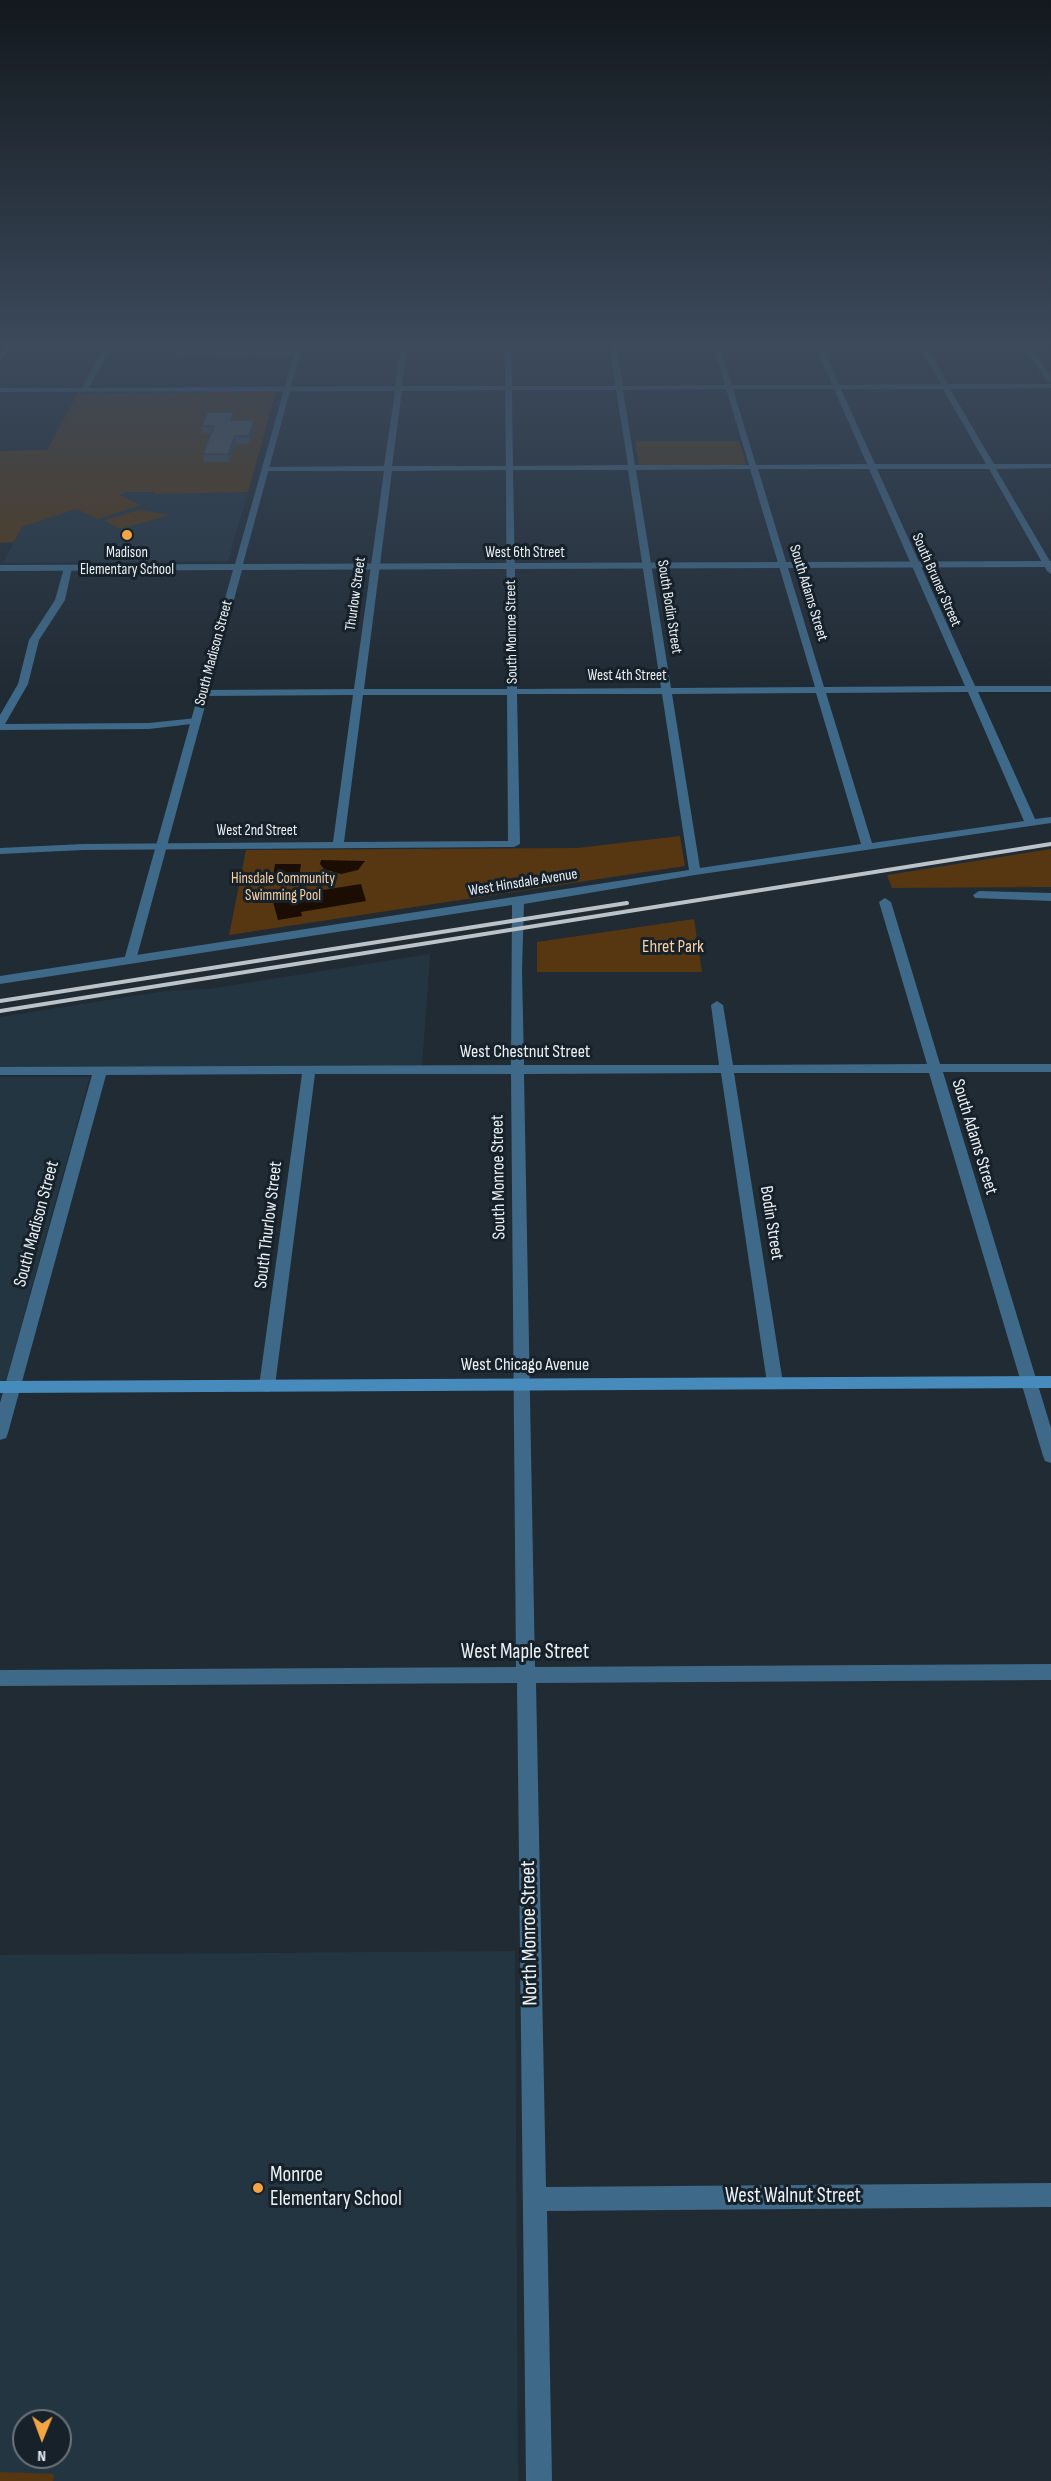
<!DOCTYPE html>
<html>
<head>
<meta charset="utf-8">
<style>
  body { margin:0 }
  #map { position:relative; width:1051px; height:2481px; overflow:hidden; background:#202b34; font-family:"Sofia Sans Condensed",sans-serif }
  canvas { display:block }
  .north { position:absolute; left:12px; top:2409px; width:60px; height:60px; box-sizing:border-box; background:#16212a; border:2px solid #6b747c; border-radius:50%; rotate:181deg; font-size:16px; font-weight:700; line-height:24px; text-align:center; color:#eaf1f7 }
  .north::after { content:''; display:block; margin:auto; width:21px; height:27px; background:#f4a444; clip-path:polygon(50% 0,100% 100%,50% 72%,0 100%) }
</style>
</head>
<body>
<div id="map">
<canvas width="1051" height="2481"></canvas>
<div class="north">N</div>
</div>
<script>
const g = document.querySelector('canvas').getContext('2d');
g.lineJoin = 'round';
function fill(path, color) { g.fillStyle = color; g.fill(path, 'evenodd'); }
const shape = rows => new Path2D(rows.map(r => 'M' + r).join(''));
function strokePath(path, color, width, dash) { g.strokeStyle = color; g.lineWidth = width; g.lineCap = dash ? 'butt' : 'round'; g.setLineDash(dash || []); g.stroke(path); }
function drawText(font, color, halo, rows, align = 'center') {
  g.font = font + ' "Sofia Sans Condensed",sans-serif'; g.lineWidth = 6; g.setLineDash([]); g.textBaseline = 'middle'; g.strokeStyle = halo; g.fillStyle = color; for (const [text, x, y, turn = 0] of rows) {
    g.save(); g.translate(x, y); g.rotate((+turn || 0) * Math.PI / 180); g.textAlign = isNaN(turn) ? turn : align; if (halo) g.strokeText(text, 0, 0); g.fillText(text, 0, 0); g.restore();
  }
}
const built = shape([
  [127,492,248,492,228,561,3,563,22,527],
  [430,954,422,1067,0,1068,0,1017,165,991,208,989],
  [0,1077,90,1077,6,1380,0,1381],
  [515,1951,518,2481,0,2481,0,1955],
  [24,2421,60,2421,60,2457,24,2457]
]);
const green = shape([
  [276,392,248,492,155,494,155,492,127,492,119,495,141,505,98,519,76,509,22,527,14,542,0,543,0,451,47,450,78,393],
  [635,441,739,441,746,465,639,465],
  [140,510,170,515,120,529,104,520],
  [680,836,685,866,229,935,246,850,577,848],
  [1051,849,1051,887,892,888,887,875],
  [694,919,702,972,537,972,537,942],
  [0,2472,54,2474,53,2481,0,2481]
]);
const water = shape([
  [321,860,365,861,358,870,341,874,324,869,320,864],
  [275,864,301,864,299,877,273,877],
  [361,884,366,901,301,912,302,916,278,920,272,898]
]);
const minor = shape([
  [4,347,11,347,0,362,0,354,4,347],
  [104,347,111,347,89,388,395,386,401,347,407,347,402,386,505,386,505,347,511,347,512,386,615,386,610,347,616,347,623,386,725,385,714,347,720,347,732,385,832,385,816,347,823,347,839,385,941,384,920,347,927,347,948,384,1050,384,1023,347,1030,347,1051,377,1051,388,950,389,994,464,1051,464,1051,468,996,469,1051,563,1051,574,1047,571,989,469,877,469,975,686,1051,686,1051,692,978,692,1035,819,1051,817,1051,823,695,875,524,904,522,970,524,1065,719,1065,711,1005,717,1001,723,1005,733,1065,927,1064,879,902,885,898,891,902,940,1064,1051,1064,1051,1072,943,1072,1051,1428,1051,1463,1045,1461,1043,1456,929,1073,734,1073,783,1383,781,1387,775,1389,769,1387,767,1383,721,1073,524,1074,535,1667,1051,1664,1051,1680,536,1683,546,2187,1051,2183,1051,2207,547,2211,552,2481,526,2481,517,1683,0,1686,0,1670,516,1667,511,1074,315,1074,275,1386,273,1390,267,1392,261,1390,259,1386,302,1074,106,1075,8,1433,6,1438,0,1440,0,1403,92,1075,0,1075,0,1067,511,1065,512,905,0,984,0,976,689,870,662,694,517,694,520,844,514,847,83,850,0,854,0,848,83,844,333,842,353,695,204,696,199,693,204,690,354,689,384,471,265,471,261,469,265,467,384,466,395,391,0,392,0,388,82,388,104,347],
  [726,389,749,465,635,465,623,390,726,389],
  [733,389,834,389,867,464,756,465,733,389],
  [841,389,943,389,986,464,875,464,841,389],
  [505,390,506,466,392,466,402,391,505,390],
  [512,390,616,390,628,465,513,466,512,390],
  [750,469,815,687,671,688,636,470,750,469],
  [758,469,869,469,965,686,824,687,758,469],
  [506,470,507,689,364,689,392,471,506,470],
  [513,470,628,470,661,688,517,689,513,470],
  [968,692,1024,821,872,843,826,693,968,692],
  [816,693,861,844,700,868,672,694,816,693],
  [363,695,507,695,508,841,344,842,363,695],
  [176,351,297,351,300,353,297,355,174,354,176,351],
  [68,565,72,568,65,600,39,640,28,684,5,724,149,723,196,718,201,721,200,723,149,729,0,730,0,715,18,684,29,640,55,600,64,568,68,565],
  [979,891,1051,893,1051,901,975,898,973,895,979,891]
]);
const tertiary = shape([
  [296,347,302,347,243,564,1051,561,1051,567,242,570,136,960,134,963,126,963,124,960,233,570,0,571,0,565,235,564,296,347]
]);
const secondary = shape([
  [1051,1376,1051,1388,0,1393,0,1381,1051,1376]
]);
const rail = shape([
  [0,1001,627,903],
  [0,1011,1051,844]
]);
const wall = shape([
  [235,420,255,427,250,444,236,444,229,462,204,462,203,454,211,433,202,433,202,426]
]);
const shadedWall = shape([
  [254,420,255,427,250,444,249,436],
  [235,436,236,444,229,462,228,454]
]);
const building = shape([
  [207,412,234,412,231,420,254,420,249,436,235,436,228,454,203,454,214,426,202,426,207,412]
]);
const markers = [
  [127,535,6,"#f4a444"],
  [258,2188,6,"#f4a444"]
];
const farPoinames = [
  ["Madison",127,553],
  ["Elementary School",127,570]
];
const farStreetnames = [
  ["West 6th Street",525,553],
  ["South Bruner Street",936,580,66],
  ["South Adams Street",808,593,73],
  ["Thurlow Street",356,594,-82],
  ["South Bodin Street",669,607,81],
  ["South Monroe Street",512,632,-91],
  ["South Madison Street",214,653,-75],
  ["West 4th Street",627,676],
  ["West 2nd Street",257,831],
  ["West Hinsdale Avenue",523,883,-9]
];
const farParknames = [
  ["Hinsdale Community",283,879],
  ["Swimming Pool",283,896]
];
const parkNames = [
  ["Ehret Park",673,947]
];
const streetNames = [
  ["West Chestnut Street",525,1052],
  ["South Adams Street",974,1137,73],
  ["South Monroe Street",499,1177,-91],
  ["Bodin Street",771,1223,81],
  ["South Madison Street",37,1224,-75],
  ["South Thurlow Street",269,1225,-83],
  ["West Chicago Avenue",525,1365]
];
const nearStreetnames = [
  ["West Maple Street",525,1653],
  ["North Monroe Street",530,1933,-91],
  ["West Walnut Street",793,2197]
];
const nearPoinames = [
  ["Monroe",270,2176],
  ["Elementary School",270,2200]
];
fill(built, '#243542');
fill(green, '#563711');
fill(water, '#1b0d01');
fill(minor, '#3f6988');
fill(tertiary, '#3f6988');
fill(secondary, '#478bbd');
strokePath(rail, '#bbc3ca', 4);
fill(wall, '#434e57');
fill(shadedWall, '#374047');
fill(building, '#4e5b65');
strokePath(building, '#374047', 1.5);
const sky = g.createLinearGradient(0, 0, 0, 695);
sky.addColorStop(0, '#12181d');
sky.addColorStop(0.5, '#3c4a5c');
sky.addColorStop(1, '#3c4a5c00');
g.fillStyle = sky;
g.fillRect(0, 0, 1051, 695);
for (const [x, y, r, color] of markers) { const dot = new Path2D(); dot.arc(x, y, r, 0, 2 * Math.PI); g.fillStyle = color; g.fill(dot); strokePath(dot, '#16212a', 2); }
drawText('15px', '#eaf1f7', '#16212a', farPoinames);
drawText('15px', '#eaf1f7', '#16212a', farStreetnames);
drawText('15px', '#fad0a5', '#16212a', farParknames);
drawText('18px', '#fad0a5', '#16212a', parkNames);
drawText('18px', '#eaf1f7', '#16212a', streetNames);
drawText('21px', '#eaf1f7', '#16212a', nearStreetnames);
drawText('21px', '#eaf1f7', '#16212a', nearPoinames, 'left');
</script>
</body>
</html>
